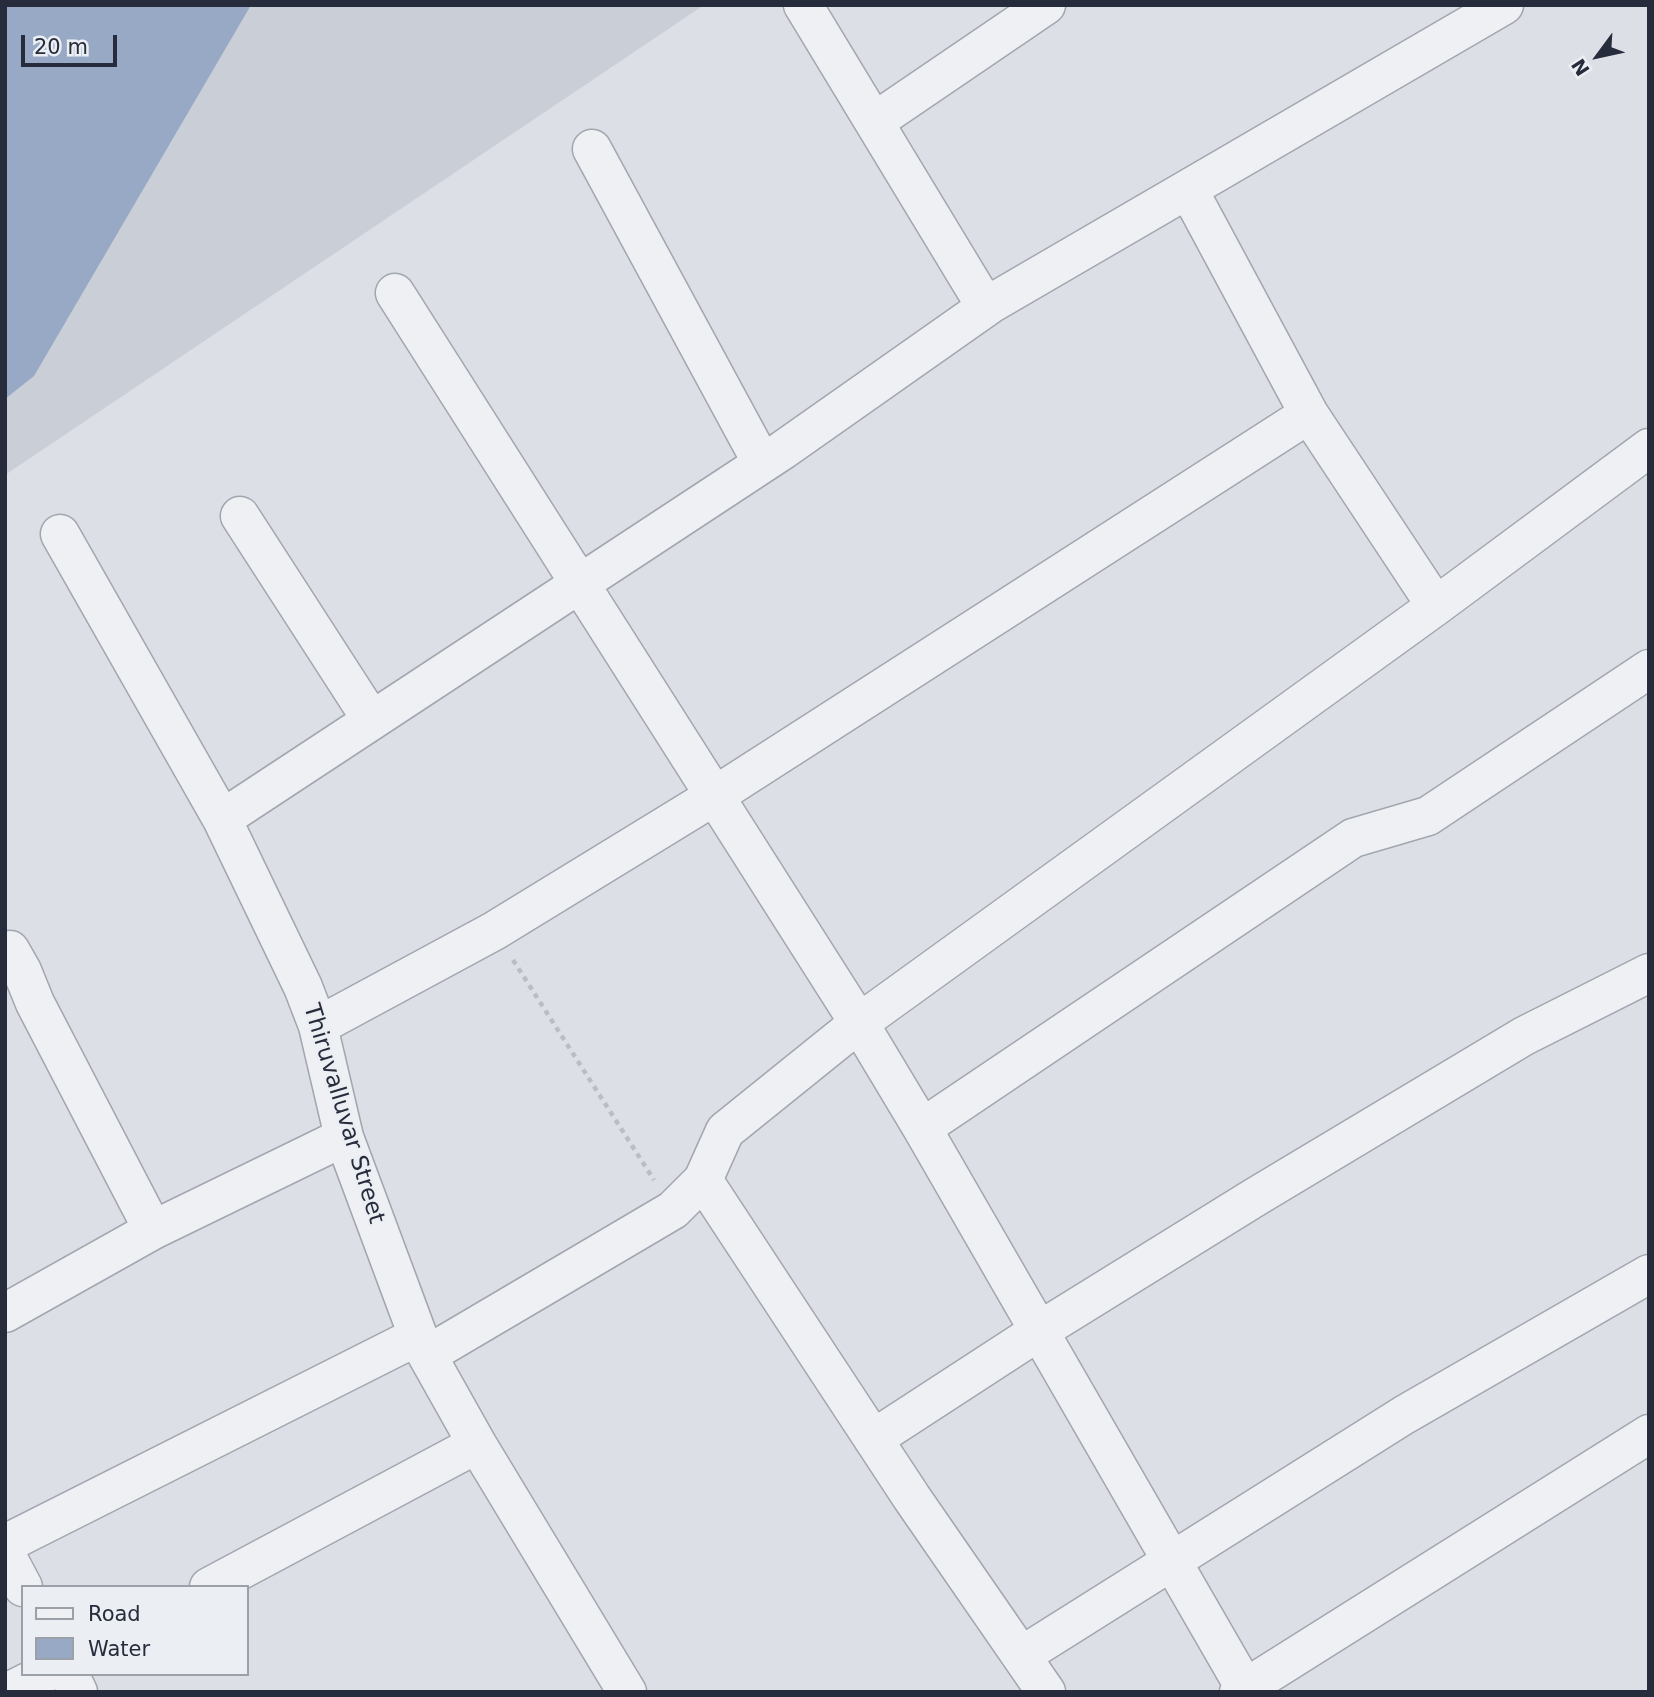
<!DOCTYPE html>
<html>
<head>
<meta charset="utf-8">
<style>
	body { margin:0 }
	#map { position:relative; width:1654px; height:1697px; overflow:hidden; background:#dcdfe5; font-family:"DejaVu Sans",sans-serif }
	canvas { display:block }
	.frame { position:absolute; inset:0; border:7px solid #262c3b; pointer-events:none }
	.legend { position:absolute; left:21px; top:1585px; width:228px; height:91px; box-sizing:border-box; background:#ebeef3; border:2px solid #9ca0a9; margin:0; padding:9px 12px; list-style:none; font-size:21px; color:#262c3b }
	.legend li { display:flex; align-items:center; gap:14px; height:35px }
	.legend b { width:35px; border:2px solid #9ca0a9 }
	.north { position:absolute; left:1563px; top:21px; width:70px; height:70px; -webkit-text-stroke:5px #ebeef3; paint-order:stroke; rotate:237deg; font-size:19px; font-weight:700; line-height:28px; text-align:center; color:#262c3b }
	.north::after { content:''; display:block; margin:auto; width:24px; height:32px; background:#262c3b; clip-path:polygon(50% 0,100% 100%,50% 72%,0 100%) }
	.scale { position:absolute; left:21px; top:35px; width:96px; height:32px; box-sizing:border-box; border:4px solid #262c3b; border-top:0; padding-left:9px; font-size:21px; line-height:24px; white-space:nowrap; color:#262c3b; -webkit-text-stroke:5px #ebeef3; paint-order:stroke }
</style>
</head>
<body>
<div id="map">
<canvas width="1654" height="1697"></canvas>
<div class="frame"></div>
<ul class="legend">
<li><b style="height:9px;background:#eef0f4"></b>Road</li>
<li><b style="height:19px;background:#98a9c5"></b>Water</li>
</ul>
<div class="north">N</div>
<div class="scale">20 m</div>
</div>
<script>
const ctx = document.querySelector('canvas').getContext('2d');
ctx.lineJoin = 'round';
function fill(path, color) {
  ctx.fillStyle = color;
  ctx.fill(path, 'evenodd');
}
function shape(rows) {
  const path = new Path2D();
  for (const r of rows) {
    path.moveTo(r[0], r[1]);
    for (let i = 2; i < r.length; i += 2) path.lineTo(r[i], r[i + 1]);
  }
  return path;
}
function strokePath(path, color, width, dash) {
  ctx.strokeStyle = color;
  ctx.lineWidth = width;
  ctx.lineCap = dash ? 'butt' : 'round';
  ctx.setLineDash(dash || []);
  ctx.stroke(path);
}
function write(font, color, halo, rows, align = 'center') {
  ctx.font = font + ' "DejaVu Sans",sans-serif';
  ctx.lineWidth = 5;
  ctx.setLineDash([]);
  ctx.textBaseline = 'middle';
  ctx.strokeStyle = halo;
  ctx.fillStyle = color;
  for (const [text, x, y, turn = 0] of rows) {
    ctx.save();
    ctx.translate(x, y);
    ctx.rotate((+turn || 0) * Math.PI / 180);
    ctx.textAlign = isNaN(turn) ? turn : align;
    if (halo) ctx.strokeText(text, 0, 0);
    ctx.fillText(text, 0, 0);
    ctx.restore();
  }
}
const built = shape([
	[5,5,704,5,5,475]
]);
const water = shape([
	[5,5,251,5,34,376,5,399]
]);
const path = shape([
	[513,960,654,1180]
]);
const minor = shape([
	[803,5,986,307],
	[874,122,1046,5],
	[592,149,762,463],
	[1188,189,1504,5],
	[395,293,859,1023,922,1128,1245,1688],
	[240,516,371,719],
	[60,534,222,819,303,987,318,1026,344,1137,418,1336,427,1355,477,1444,627,1692],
	[222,819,783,450,992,303,1188,189,1309,414,1436,606],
	[5,953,10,950,22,971,35,1003,153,1230,5,1313],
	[318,1026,494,931,716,795,1309,414],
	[922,1128,1353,838,1428,816,1649,669],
	[703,1180,912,1498,1046,1692],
	[153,1230,344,1137],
	[427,1355,673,1210,703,1180,725,1131,859,1023,1436,606,1649,448],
	[873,1439,1039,1331,1257,1196,1524,1036,1649,973],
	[5,1544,418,1336],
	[5,1553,23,1587],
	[209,1587,477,1444],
	[1021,1656,1404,1415,1649,1274],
	[69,1674,78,1692],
	[8,1692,44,1674],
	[1239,1692,1649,1434]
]);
const streetNames = [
	["Thiruvalluvar Street",343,1114,73]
];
fill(built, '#caced7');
fill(water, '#98a9c5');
strokePath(minor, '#a2a6af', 41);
strokePath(path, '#babdc4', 4.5, [5, 5]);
strokePath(minor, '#eef0f4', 38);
write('23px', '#262c3b', '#ebeef3', streetNames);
</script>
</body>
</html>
